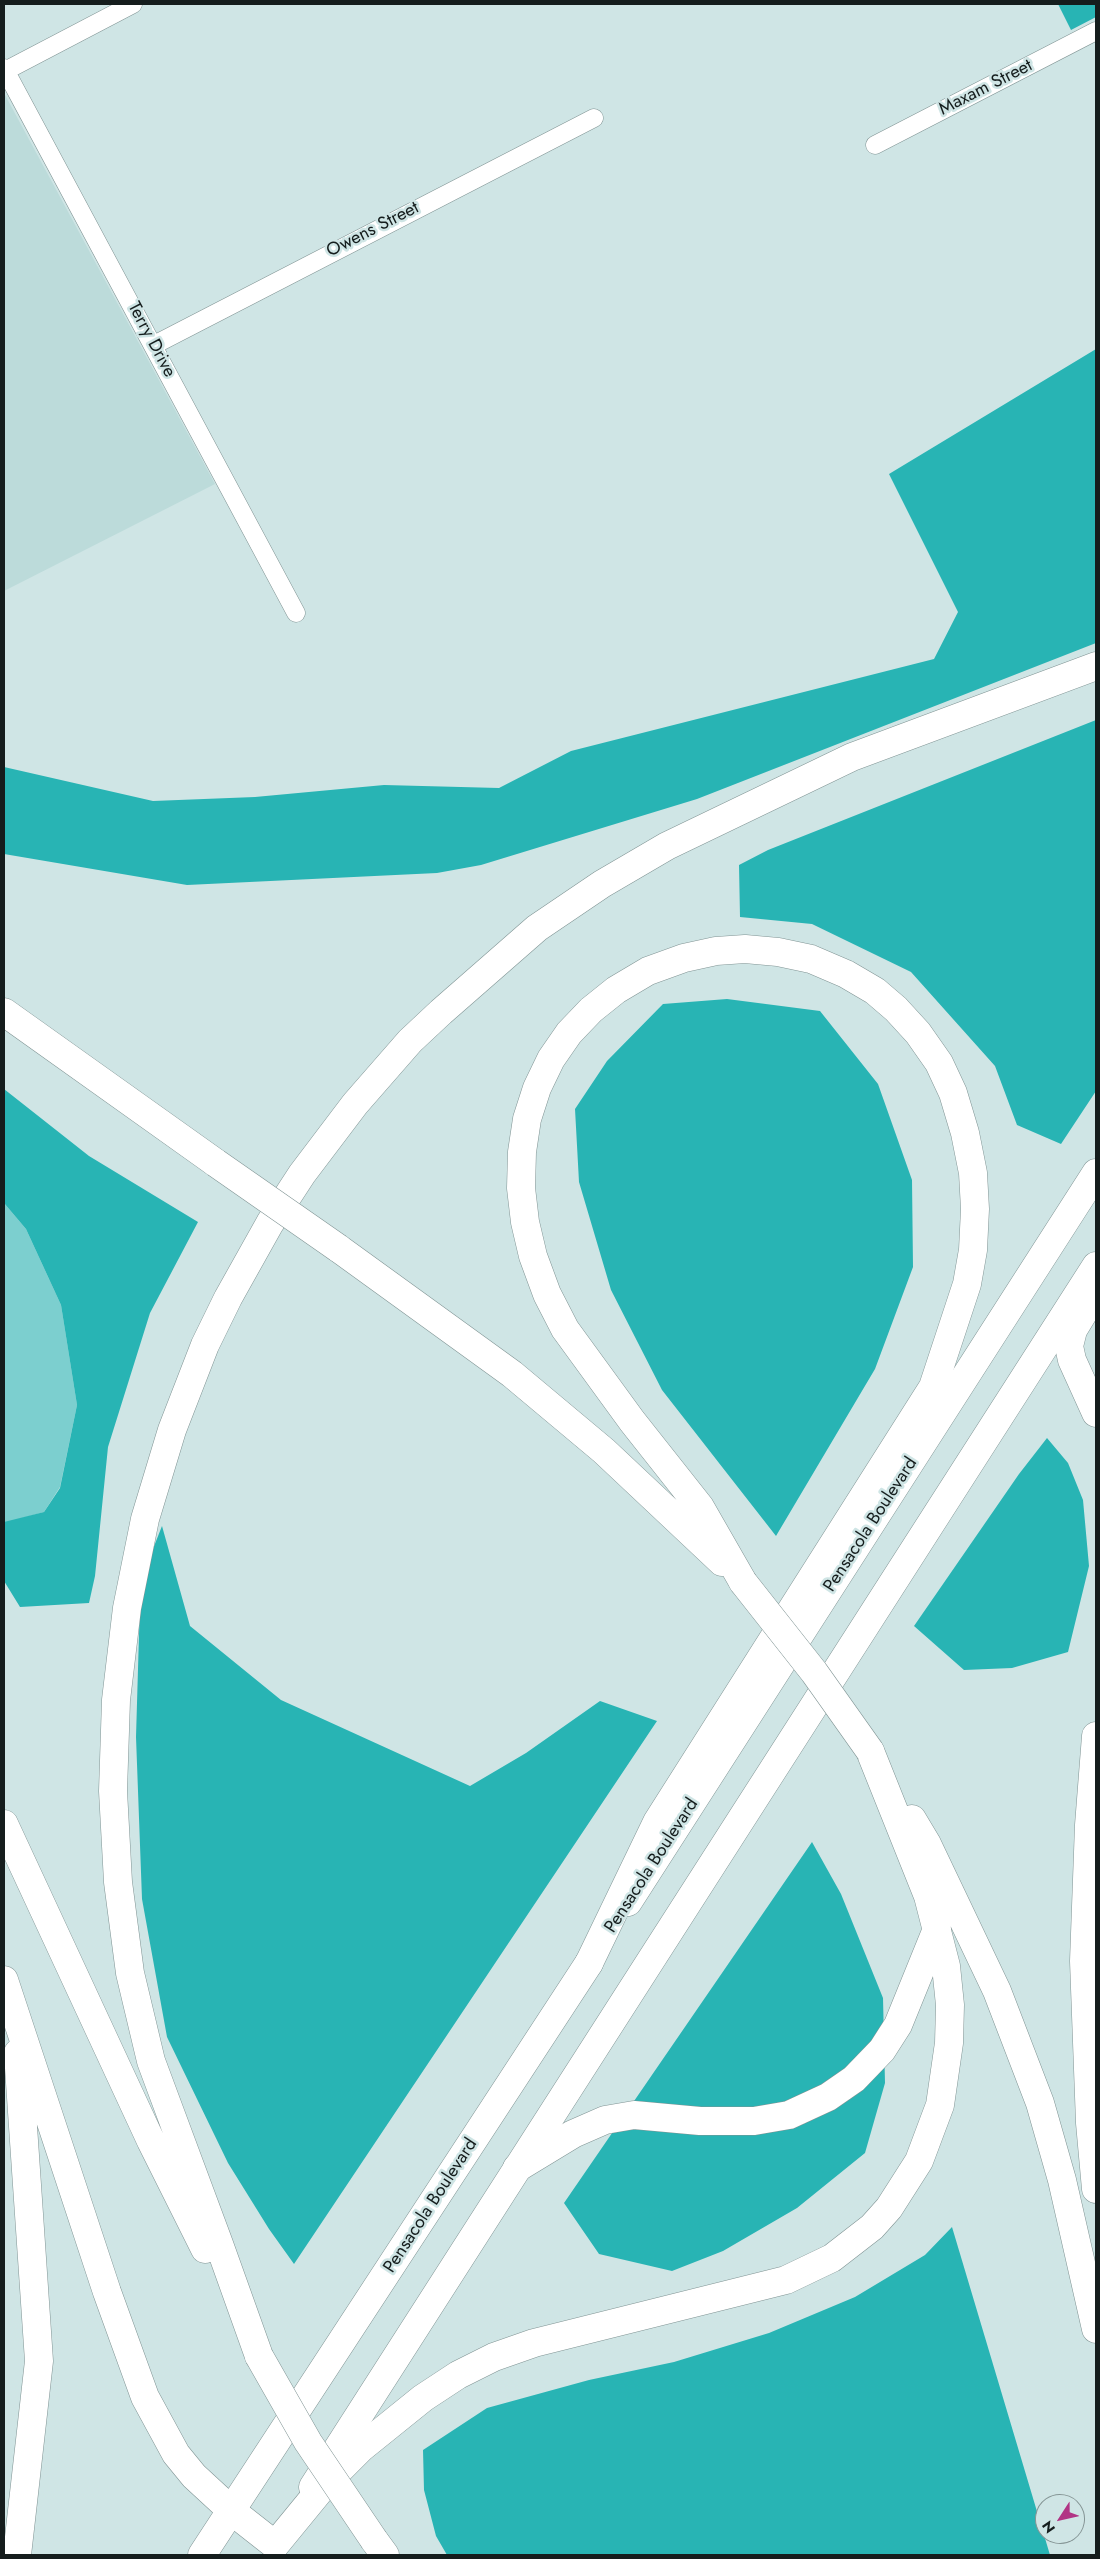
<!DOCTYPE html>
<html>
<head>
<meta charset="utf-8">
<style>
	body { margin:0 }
	#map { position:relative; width:1100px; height:2559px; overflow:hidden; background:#cfe5e5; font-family:Jost,sans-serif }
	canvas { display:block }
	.frame { position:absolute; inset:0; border:5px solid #151d1d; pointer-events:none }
	.north { position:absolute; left:1035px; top:2494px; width:50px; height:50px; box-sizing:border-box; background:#cfe5e5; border:1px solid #859595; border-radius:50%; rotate:235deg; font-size:14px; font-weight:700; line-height:20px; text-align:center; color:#151d1d }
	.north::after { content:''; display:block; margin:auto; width:18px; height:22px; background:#b13585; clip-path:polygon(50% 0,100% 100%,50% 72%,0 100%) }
</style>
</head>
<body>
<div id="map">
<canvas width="1100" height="2559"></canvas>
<div class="frame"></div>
<div class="north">N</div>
</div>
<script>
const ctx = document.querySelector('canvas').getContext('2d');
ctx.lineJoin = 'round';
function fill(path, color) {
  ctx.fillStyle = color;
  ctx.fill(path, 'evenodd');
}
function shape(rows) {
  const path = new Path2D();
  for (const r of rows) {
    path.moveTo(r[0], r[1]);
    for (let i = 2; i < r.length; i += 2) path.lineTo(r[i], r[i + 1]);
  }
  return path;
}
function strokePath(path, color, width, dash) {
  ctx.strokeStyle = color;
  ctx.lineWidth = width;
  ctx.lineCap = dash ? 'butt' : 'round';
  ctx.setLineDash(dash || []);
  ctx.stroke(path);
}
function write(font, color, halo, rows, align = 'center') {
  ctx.font = font + ' Jost,sans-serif';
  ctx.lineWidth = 5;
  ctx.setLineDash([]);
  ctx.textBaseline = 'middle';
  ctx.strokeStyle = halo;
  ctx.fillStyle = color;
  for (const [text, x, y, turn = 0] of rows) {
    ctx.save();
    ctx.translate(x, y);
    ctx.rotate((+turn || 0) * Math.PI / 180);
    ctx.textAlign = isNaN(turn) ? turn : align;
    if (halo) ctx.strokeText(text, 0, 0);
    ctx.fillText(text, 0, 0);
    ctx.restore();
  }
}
const built = shape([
	[4,93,215,484,4,591]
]);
const green = shape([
	[4,1203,26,1229,61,1305,77,1405,60,1487,44,1512,5,1523]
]);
const forest = shape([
	[1058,4,1096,4,1096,17,1071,30],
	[1096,349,1096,643,697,799,481,865,437,873,187,885,4,854,4,767,153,801,255,797,384,785,499,788,571,751,934,659,958,612,889,474],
	[1096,720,1096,1091,1061,1144,1017,1125,995,1066,911,972,812,924,740,917,739,865,768,850],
	[727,999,820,1011,878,1084,912,1180,913,1267,875,1369,776,1536,662,1390,611,1290,579,1182,575,1109,607,1061,663,1004],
	[4,1089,89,1156,198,1222,150,1313,108,1447,95,1576,89,1603,20,1607,4,1581,4,1522,44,1512,60,1488,77,1405,61,1305,26,1229,4,1203],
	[1047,1438,1068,1463,1083,1500,1089,1566,1068,1652,1012,1668,964,1670,914,1626,1019,1474],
	[162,1526,190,1626,281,1700,470,1786,526,1753,600,1701,657,1721,294,2264,269,2229,228,2163,167,2037,142,1899,136,1737,140,1601,147,1564],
	[812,1842,841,1894,883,1998,885,2083,865,2153,797,2208,723,2251,672,2271,599,2254,564,2203],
	[952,2227,1050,2555,447,2555,436,2536,424,2490,423,2450,487,2408,589,2380,674,2362,769,2333,855,2297,925,2255]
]);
const minor = shape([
	[4,68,296,613],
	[5,71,133,4],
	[875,145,1096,31],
	[154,345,594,118]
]);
const primary = shape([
	[628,1902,1096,1173],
	[313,2487,1096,1266]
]);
const trunk = shape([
	[202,2555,589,1963]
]);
const motorway = shape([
	[4,1012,216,1163],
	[338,1248,512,1374,604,1451,722,1562],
	[1096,1292,1073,1330,1069,1346,1072,1360,1096,1413],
	[1096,1736,1089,1825,1084,1961,1090,2123,1096,2189],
	[912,1819,927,1844,997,1991,1040,2103,1062,2180,1096,2329],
	[4,1824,151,2141,205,2249],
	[589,1963,657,1822,933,1387,967,1284,973,1250,975,1209,973,1173,965,1133,953,1093,939,1063,918,1033,896,1009,875,991,846,974,811,959,778,952,745,949,716,951,684,958,648,971,616,990,591,1010,569,1033,551,1059,537,1088,527,1119,522,1152,521,1188,525,1222,533,1256,547,1294,565,1329,632,1421,700,1507,743,1582],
	[4,1980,107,2292,145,2397,176,2454,194,2476,233,2512,275,2545,325,2484,361,2448,423,2398,458,2375,494,2357,534,2343,786,2280,832,2258,872,2227,889,2208,919,2161,940,2105,949,2043,950,2005,946,1966,928,1896,870,1751],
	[517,2168,573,2134,605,2120,634,2115,700,2121,754,2121,789,2115,828,2097,854,2079,882,2050,898,2025,937,1929],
	[259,2356,219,2244,151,2061,130,1973,118,1882,113,1791,116,1700,127,1608,145,1519,172,1430,205,1345,228,1298,270,1223,302,1174,355,1104,410,1041,441,1012,537,928,602,884,667,846,852,757,1096,666],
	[374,2540,385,2555],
	[17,2555,39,2361,18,2053]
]);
const motorwayBridge = shape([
	[216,1163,338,1248],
	[743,1582,814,1672,870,1751],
	[259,2356,308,2442,374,2540]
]);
const streetNames = [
	["Maxam Street",986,88,-27],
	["Owens Street",373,230,-27],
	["Terry Drive",151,340,62],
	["Pensacola Boulevard",871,1525,-57],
	["Pensacola Boulevard",652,1866,-57],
	["Pensacola Boulevard",431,2206,-57]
];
fill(built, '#bcdbda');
fill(green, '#7ccfcf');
fill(forest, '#28b4b4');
strokePath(minor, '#809494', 19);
strokePath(primary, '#809494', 29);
strokePath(trunk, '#809494', 29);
strokePath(motorway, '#809494', 29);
strokePath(minor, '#fff', 18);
strokePath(primary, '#fff', 28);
strokePath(trunk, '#fff', 28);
strokePath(motorway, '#fff', 28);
strokePath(motorwayBridge, '#809494', 29, []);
strokePath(motorwayBridge, '#fff', 28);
write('18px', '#151d1d', '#cfe5e5', streetNames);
</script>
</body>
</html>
